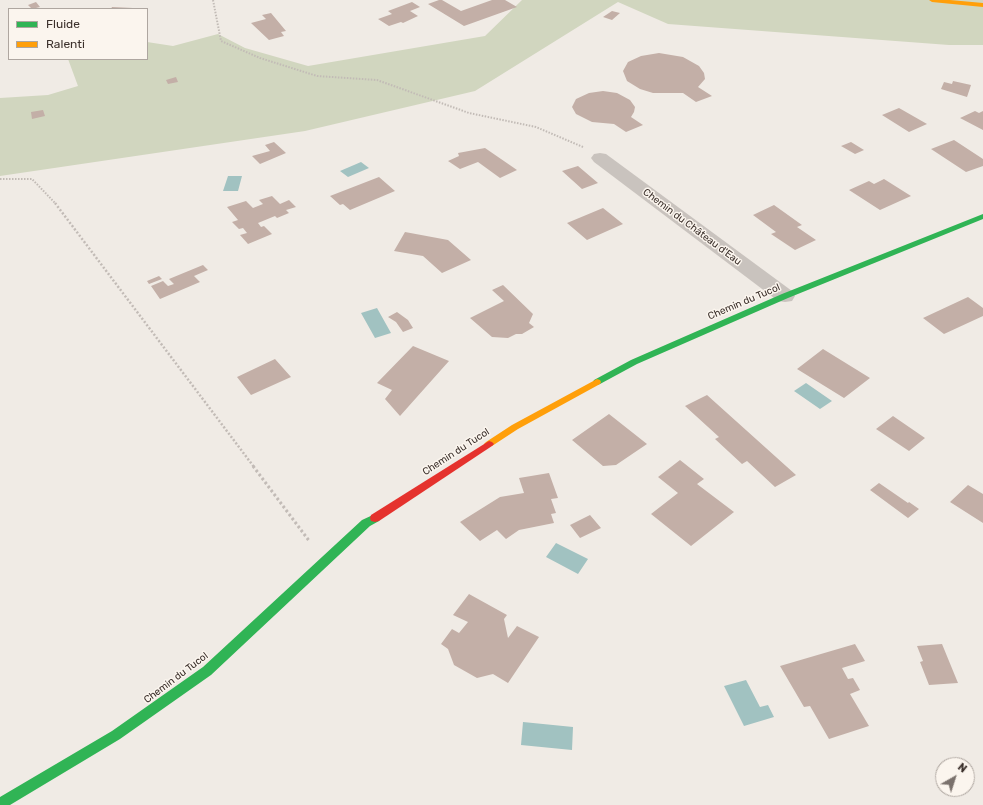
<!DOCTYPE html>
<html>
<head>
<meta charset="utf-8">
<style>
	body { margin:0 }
	#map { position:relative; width:983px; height:805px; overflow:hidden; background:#f0ebe5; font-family:Rubik,sans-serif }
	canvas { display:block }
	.legend { position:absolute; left:8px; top:8px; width:140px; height:52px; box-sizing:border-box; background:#fbf5ee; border:1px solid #aea6a0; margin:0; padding:5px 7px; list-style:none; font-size:12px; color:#3b302b }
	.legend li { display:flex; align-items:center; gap:8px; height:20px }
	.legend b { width:20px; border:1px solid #aea6a0 }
	.north { position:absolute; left:935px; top:757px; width:40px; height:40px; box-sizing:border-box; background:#fbf5ee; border:1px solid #aea6a0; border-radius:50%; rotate:39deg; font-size:11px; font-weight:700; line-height:16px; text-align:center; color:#3b302b }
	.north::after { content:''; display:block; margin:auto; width:14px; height:18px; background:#7a716c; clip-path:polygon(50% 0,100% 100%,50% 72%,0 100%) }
</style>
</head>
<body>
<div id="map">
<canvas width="983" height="805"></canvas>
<ul class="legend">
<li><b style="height:5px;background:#30b455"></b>Fluide</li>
<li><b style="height:5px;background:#ff9f0a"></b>Ralenti</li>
</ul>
<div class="north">N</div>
</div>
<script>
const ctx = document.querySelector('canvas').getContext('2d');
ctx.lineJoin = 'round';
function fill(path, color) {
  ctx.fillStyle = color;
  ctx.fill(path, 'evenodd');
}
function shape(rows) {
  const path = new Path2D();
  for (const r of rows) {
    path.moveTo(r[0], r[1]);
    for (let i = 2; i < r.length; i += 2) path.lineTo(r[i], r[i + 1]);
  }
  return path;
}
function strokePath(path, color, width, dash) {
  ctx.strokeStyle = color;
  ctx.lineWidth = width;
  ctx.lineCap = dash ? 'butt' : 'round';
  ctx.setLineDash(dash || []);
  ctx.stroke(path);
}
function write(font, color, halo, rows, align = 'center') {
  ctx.font = font + ' Rubik,sans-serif';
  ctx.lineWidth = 3;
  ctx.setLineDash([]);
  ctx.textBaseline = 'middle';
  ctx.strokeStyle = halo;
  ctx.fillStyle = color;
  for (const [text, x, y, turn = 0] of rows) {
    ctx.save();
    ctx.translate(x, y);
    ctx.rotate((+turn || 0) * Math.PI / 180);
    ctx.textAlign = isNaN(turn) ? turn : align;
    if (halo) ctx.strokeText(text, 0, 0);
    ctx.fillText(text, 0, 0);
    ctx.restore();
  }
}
const green = shape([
	[522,0,983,0,983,45,949,45,668,24,618,2,475,91,305,131,0,176,0,98,48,95,78,86,68,59,147,59,147,42,173,46,218,34,245,48,308,66,485,36]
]);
const water = shape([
	[361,162,369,168,348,177,340,171],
	[228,176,242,176,238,191,223,191],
	[377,308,391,333,375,338,361,313],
	[806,383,832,401,820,409,794,391],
	[556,543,588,559,578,574,546,557],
	[746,680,760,707,768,705,774,717,744,726,724,686],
	[523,722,573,727,572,750,521,745]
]);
const building = shape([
	[439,0,442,0,461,11,492,0,505,0,517,7,464,26,428,4],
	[36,2,40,7,32,9,28,5],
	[412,2,420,7,410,11,418,16,403,23,401,22,389,26,378,19,392,14,388,11],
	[112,7,133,8,133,9,111,9],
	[612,11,620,13,612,20,603,17],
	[271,13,286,31,281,32,284,36,269,40,251,23,266,19,262,15],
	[659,53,683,57,699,66,704,73,705,79,698,87,712,96,696,102,683,93,653,93,640,89,627,81,623,71,628,62,641,56],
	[176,77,178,82,168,84,166,80],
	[953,81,971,85,967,97,941,89,944,82,952,84],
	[603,91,617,93,630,100,635,107,634,112,631,117,643,125,626,132,614,124,592,122,576,114,572,107,576,99,589,93],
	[899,108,927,124,909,132,882,115],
	[43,110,45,116,32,119,31,112],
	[975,111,979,113,983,111,983,130,960,118],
	[954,140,983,159,983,166,966,172,931,149],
	[274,142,286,153,260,164,252,156,270,151,265,145],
	[851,142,864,150,855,154,841,146],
	[485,148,517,170,500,178,478,162,460,169,448,161,459,156,458,153],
	[578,166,598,183,582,189,562,171],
	[379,177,395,191,350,210,343,204,340,205,330,196],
	[884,179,911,196,880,210,849,190,869,181,874,184],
	[272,196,280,204,289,200,296,207,286,210,289,213,277,218,275,216,258,223,261,227,264,226,272,234,248,244,240,235,247,233,243,228,239,229,232,222,238,220,227,207,246,201,253,208,263,204,259,200],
	[774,205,802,225,797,227,816,240,795,250,771,234,776,232,753,215],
	[603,208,623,224,587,240,567,223],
	[405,232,448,240,471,260,442,273,423,256,394,251],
	[203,265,208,270,194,276,200,282,160,299,151,286,163,281,168,286,174,284,169,279],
	[159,276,162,279,149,284,147,281],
	[503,285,533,314,529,323,534,327,522,334,516,334,508,338,492,337,470,318,504,301,492,290],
	[968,297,983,308,983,316,944,334,923,318],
	[397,312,408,320,413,328,403,332,396,322,388,317],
	[413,346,449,361,400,416,385,399,392,390,377,383],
	[823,349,870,378,844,398,797,369],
	[275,359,291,377,251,395,237,377],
	[707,395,796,475,775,487,747,461,742,464,715,439,719,437,685,406],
	[609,414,647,444,616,465,603,466,572,440],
	[893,416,925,438,909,451,876,429],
	[680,460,704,479,697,484,734,512,691,546,651,514,678,493,658,477],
	[549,473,558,498,551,499,556,513,551,514,554,523,519,530,506,539,497,530,480,541,460,522,500,497,524,493,519,478],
	[879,483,908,503,909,502,919,509,908,518,870,490],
	[968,485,983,494,983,523,950,502],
	[590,515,601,528,580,538,570,525],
	[469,594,507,615,504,619,508,638,517,626,539,637,508,683,493,674,477,678,454,665,448,649,441,644,452,629,459,633,468,622,453,615],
	[855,644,865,661,842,668,848,679,853,678,860,690,850,694,869,726,829,739,810,706,804,707,780,666],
	[942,644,958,683,929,685,920,662,923,661,917,646]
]);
const pathFar2 = shape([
	[213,0,221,41,260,58,317,76,377,80,469,113,536,127,583,147],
	[0,179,32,179,56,204]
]);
const pathFar1 = shape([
	[55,203,254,467]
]);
const path = shape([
	[253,466,310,542]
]);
const street = shape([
	[600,153,606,154,792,291,795,296,792,301,785,302,778,301,594,162,591,158,594,154,600,153]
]);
const fast = shape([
	[983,214,983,219,788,298,637,364,600,384,597,385,593,382,594,380,631,360,782,294,983,214],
	[375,514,379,515,380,518,379,521,370,526,211,675,120,739,10,805,0,805,0,797,112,731,203,667,362,520,375,514]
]);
const slow = shape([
	[929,0,950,0,983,3,983,7,932,2,929,0],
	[597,379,600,380,601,382,600,384,518,429,492,446,486,446,484,444,486,442,512,425,597,379]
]);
const jam = shape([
	[489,441,492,442,494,444,492,446,379,521,375,522,371,521,370,518,371,515,489,441]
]);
const streetNames = [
	["Chemin du Château d'Eau",692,227,37],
	["Chemin du Tucol",744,302,-23],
	["Chemin du Tucol",456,452,-33],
	["Chemin du Tucol",176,678,-37]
];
fill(green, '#d1d6bf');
fill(water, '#a1c2c1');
fill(building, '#c3afa7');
strokePath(pathFar2, '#c2bbb6', 2, [1.5, 1.5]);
strokePath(pathFar1, '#c2bbb6', 2.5, [2, 2]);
strokePath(path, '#c2bbb6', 3, [2.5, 2.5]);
fill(street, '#c9c3be');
fill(fast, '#30b455');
fill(slow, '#ff9f0a');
fill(jam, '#e5322d');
write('10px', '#3b302b', '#fbf5ee', streetNames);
</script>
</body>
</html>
